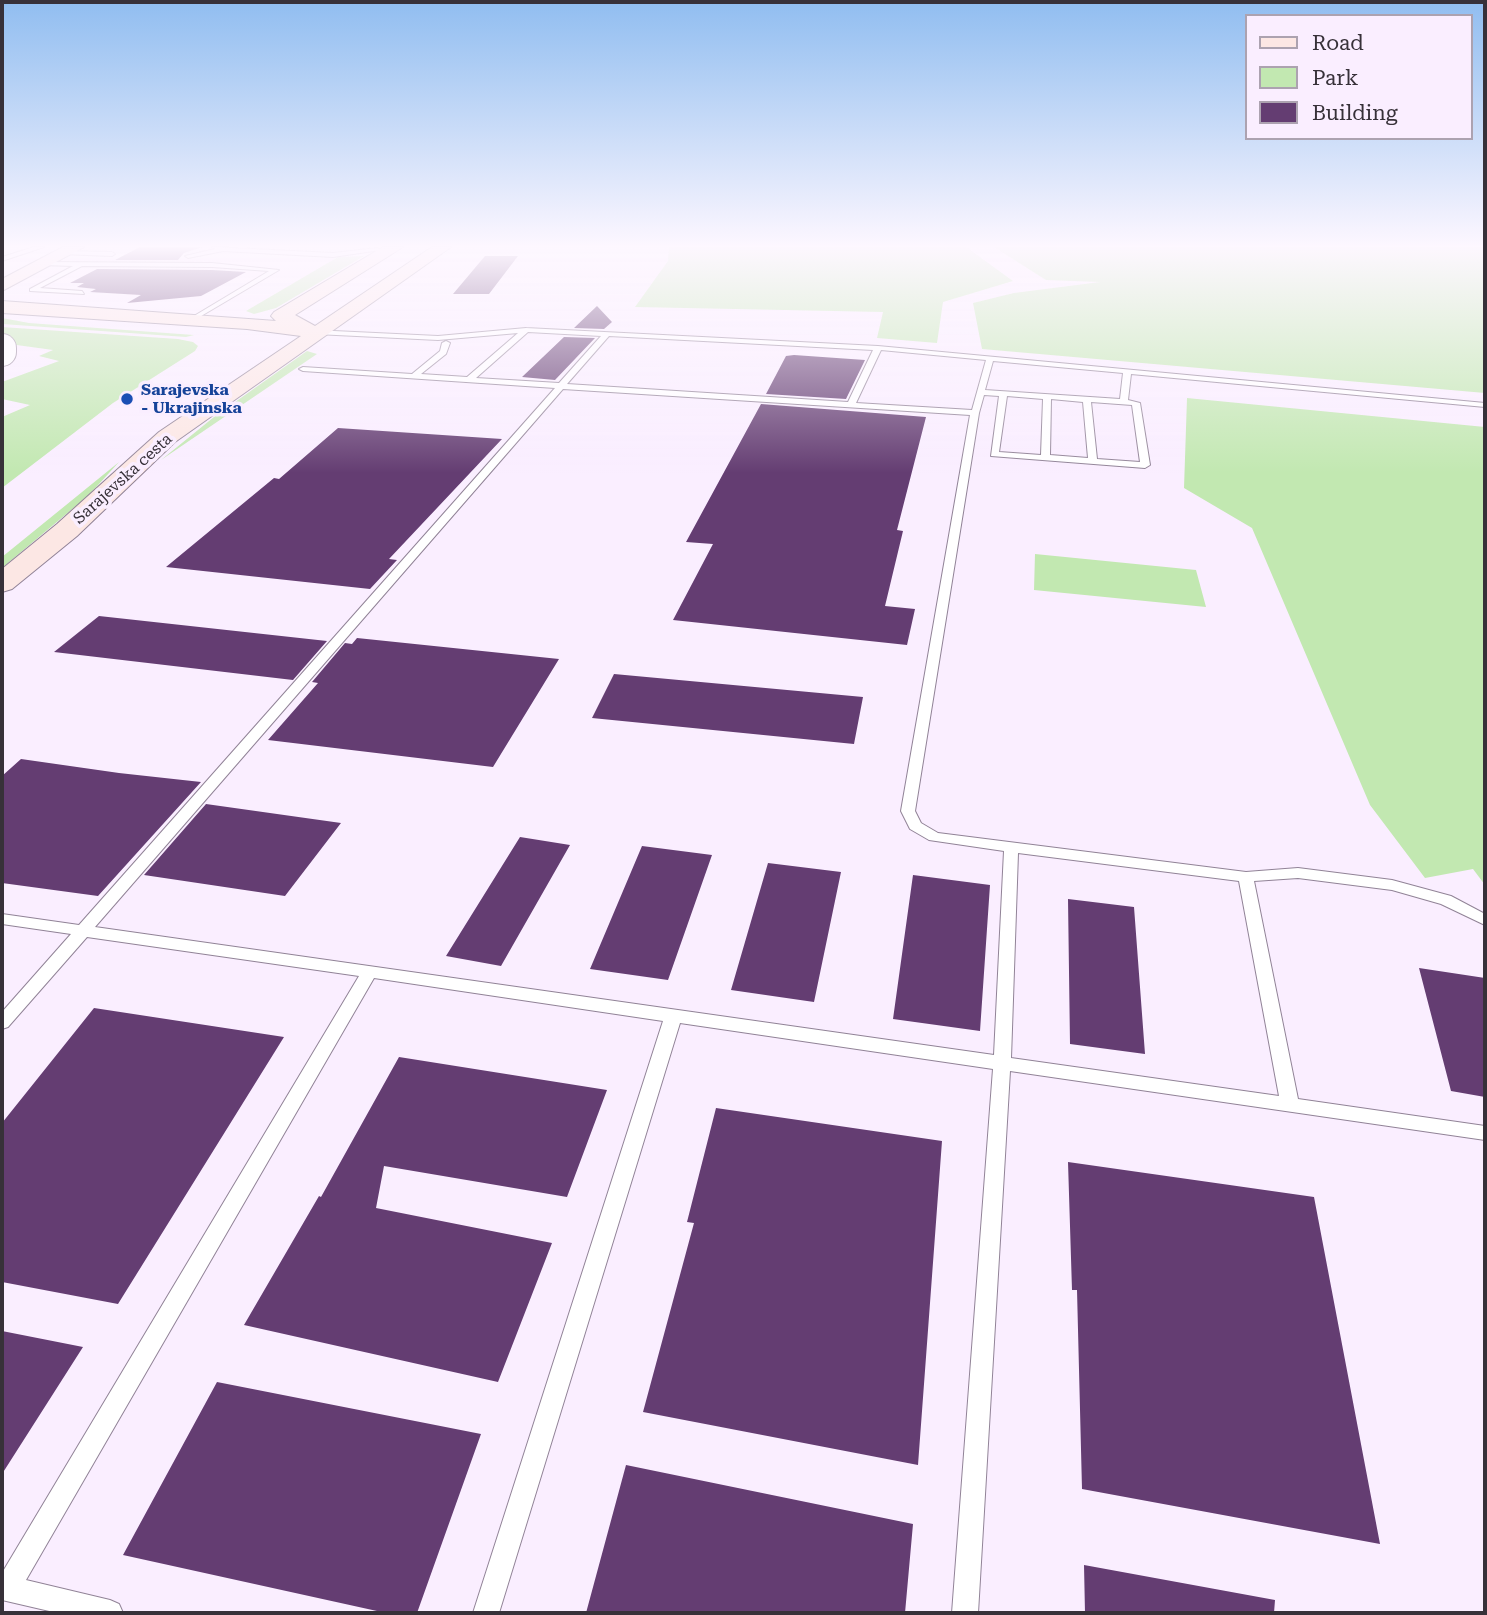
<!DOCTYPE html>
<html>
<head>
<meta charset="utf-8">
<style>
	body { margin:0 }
	#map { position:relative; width:1487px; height:1615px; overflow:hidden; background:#faeeff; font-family:"Roboto Serif",serif }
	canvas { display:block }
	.frame { position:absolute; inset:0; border:4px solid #373139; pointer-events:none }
	.legend { position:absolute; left:1245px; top:14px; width:228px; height:126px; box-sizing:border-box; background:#faeeff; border:2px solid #aca2b0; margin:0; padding:9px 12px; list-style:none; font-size:21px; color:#373139 }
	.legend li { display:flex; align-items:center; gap:14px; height:35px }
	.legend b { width:35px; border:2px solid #aca2b0 }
</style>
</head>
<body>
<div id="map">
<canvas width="1487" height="1615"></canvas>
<div class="frame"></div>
<ul class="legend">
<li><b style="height:9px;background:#fce7e4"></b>Road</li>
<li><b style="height:19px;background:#c2e8b1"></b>Park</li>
<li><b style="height:19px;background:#643d72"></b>Building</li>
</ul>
</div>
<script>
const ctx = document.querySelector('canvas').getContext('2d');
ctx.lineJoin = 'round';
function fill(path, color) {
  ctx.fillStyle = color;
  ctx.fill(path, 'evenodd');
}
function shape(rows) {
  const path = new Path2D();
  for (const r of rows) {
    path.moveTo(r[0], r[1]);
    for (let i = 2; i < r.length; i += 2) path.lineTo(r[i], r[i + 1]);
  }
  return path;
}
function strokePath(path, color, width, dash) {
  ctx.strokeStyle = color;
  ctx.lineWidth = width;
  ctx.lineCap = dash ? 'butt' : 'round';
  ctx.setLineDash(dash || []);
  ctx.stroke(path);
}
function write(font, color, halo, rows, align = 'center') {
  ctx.font = font + ' "Roboto Serif",serif';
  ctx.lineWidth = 7;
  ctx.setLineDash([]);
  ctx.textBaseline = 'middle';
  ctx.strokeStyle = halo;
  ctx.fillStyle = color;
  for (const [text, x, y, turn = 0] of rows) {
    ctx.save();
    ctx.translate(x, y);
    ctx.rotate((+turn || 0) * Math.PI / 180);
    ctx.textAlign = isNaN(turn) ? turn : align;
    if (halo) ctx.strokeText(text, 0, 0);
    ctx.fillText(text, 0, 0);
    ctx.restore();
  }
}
const green = shape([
	[669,247,966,247,1013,281,943,302,937,343,877,338,883,312,635,307,668,261],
	[994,247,1485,247,1485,393,982,349,973,303,1014,293,1100,282,1046,280],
	[364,256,276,308,254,314,246,311,338,257],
	[2,318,29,323,194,335,186,337,2,324],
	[2,327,178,339,193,342,198,346,195,351,113,403,2,488,2,417,30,405,2,399,2,382,59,361,39,356,53,350,2,343],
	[307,351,317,354,161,460,214,417],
	[1187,398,1485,427,1485,885,1473,869,1425,878,1370,805,1252,528,1184,488],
	[119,462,89,495,2,568,2,557],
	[1035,554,1196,570,1206,607,1034,590]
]);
const building = shape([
	[140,247,202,247,184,253,178,260,115,260],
	[485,256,518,256,489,294,453,294],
	[97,269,212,270,246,272,201,296,127,303,141,295,90,292,96,289,77,287,84,283,70,283],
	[597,306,612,322,604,329,574,328],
	[564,337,595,338,555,380,522,377],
	[786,356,794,355,865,360,846,399,766,394],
	[761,404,926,417,897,530,903,531,885,606,915,609,907,645,673,620,713,544,686,542],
	[338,428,502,439,389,559,397,560,370,589,166,567,274,478,279,479],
	[99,616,327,641,293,680,54,652],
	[357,638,559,659,493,767,268,740,318,683,312,682,345,643,352,644],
	[614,674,863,697,854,744,592,718],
	[21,759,119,773,201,782,98,896,2,883,2,776],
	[206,804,341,823,285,896,144,875],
	[520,837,570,845,501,966,446,956],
	[642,846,712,855,668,980,590,969],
	[768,863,841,872,814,1002,731,990],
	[913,875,990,885,980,1031,893,1019],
	[1068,899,1134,907,1145,1054,1070,1044],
	[1419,968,1485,978,1485,1097,1451,1091],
	[94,1008,284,1037,118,1304,2,1282,2,1123],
	[399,1057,607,1090,567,1197,384,1166,376,1208,552,1243,498,1382,244,1325,319,1196,321,1197],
	[716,1108,942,1141,918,1465,643,1412,694,1223,687,1222],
	[1068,1162,1314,1197,1380,1544,1082,1489,1077,1290,1072,1290],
	[2,1331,83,1347,2,1474],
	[217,1382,481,1434,417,1613,386,1613,123,1555],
	[626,1465,913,1524,905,1613,586,1613],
	[1084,1565,1275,1600,1274,1613,1085,1613]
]);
const lane = shape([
	[34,247,44,247,2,261,2,257,34,247],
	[212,247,333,253,377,248,380,250,333,257,223,251,188,258,185,256,215,249,212,247],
	[64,251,112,252,115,254,112,256,62,254,64,251],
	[44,262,212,263,279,270,191,322,189,319,269,271,212,267,82,266,40,288,82,291,84,294,30,291,30,289,73,266,42,265,44,262],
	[526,328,878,346,1485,403,1485,407,1131,374,1128,400,1140,403,1150,465,1145,468,991,456,999,396,984,395,979,413,915,811,921,823,938,833,1246,872,1298,868,1392,880,1451,896,1485,914,1485,925,1441,904,1392,890,1298,878,1254,881,1298,1099,1485,1126,1485,1140,1010,1071,978,1613,952,1613,993,1069,680,1023,499,1613,473,1613,663,1021,374,978,26,1580,110,1600,119,1604,123,1613,58,1613,2,1600,2,1573,359,976,87,937,8,1027,2,1029,2,1012,71,934,2,924,2,914,79,925,555,388,303,371,299,369,303,367,412,374,440,351,442,343,446,341,450,343,446,354,421,374,467,377,518,333,438,340,316,334,313,330,438,336,526,328],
	[528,332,601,336,559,383,476,378,528,332],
	[609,336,873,350,848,402,567,384,609,336],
	[881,350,986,360,972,410,856,403,881,350],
	[993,361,1123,373,1120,399,985,390,993,361],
	[563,389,970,415,901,811,910,829,929,840,1004,851,994,1055,95,927,563,389],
	[1007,396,1043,399,1041,455,999,452,1007,396],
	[1051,399,1083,402,1088,458,1050,455,1051,399],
	[1091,402,1132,405,1140,462,1097,459,1091,402],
	[1018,853,1239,881,1279,1096,1011,1058,1018,853]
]);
const street = shape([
	[2,348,2,352]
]);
const secondary = shape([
	[63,247,84,247,2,291,2,279,63,247],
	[383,247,403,247,295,315,315,326,432,247,451,247,175,442,77,536,12,589,2,592,2,569,57,524,159,432,301,336,247,329,2,313,2,301,276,321,271,316,274,312,383,247]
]);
const markers = [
	[127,399,7,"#1a4fb4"]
];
const farTransitnames = [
	["Sarajevska",141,390],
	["- Ukrajinska",141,408]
];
const farStreetnames = [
	["Sarajevska cesta",123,479,-42]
];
fill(green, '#c2e8b1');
fill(building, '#643d72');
strokePath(lane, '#918397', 2);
strokePath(street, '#918397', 30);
strokePath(secondary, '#918397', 2);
fill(lane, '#fff');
strokePath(street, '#fff', 28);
fill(secondary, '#fce7e4');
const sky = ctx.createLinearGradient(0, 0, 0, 473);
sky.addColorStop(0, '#90bdf0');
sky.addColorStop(0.52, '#fdf7ff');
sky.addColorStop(1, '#fdf7ff00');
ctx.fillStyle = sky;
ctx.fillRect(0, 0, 1487, 473);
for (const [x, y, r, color] of markers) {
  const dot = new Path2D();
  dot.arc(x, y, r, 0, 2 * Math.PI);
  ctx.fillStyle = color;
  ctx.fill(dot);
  strokePath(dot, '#faeeff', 2.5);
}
write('bold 16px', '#164399', '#faeeff', farTransitnames, 'left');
write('16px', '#373139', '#faeeff', farStreetnames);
</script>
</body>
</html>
